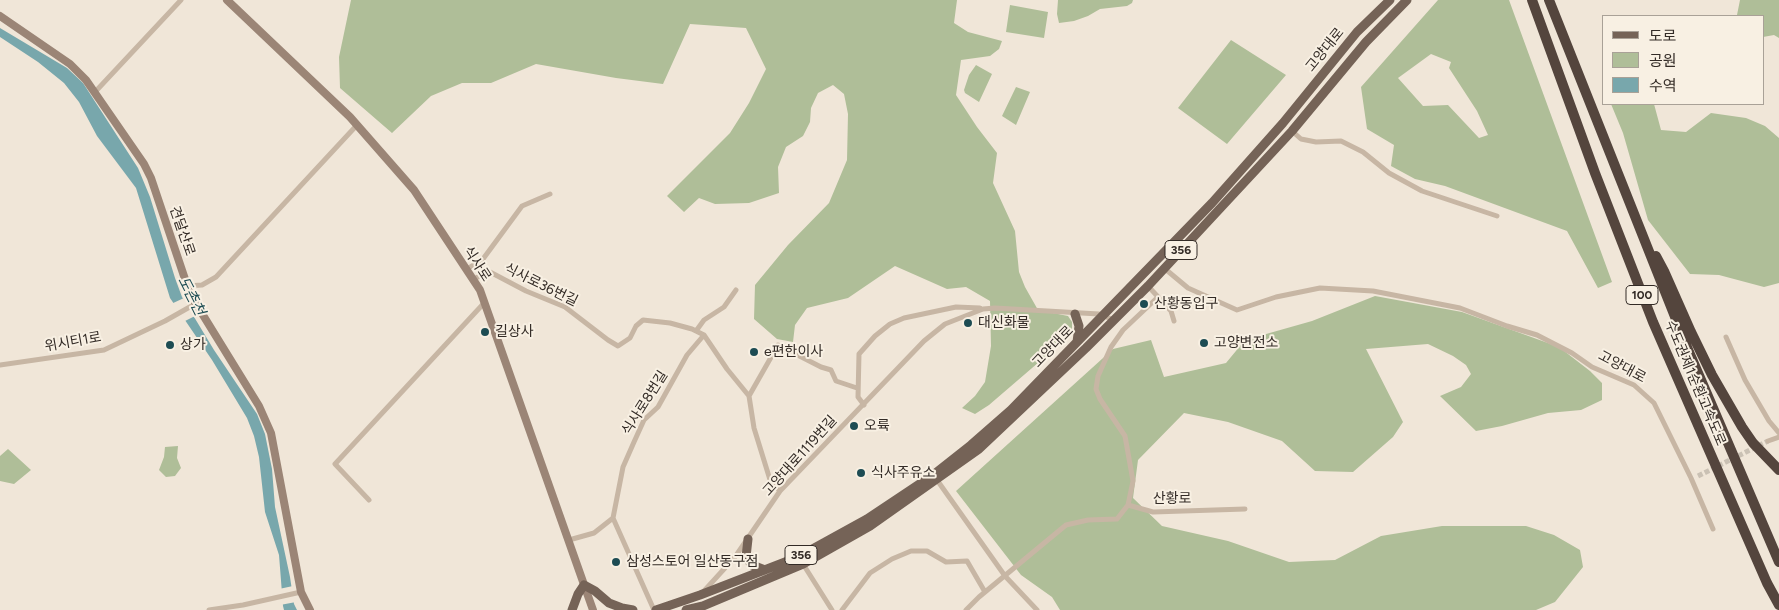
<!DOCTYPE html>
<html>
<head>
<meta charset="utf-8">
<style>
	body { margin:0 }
	#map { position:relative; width:1779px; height:610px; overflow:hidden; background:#f0e6d8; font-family:Figtree,"Noto Sans KR",sans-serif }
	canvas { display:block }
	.legend { position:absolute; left:1602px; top:15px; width:162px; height:90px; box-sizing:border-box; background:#f8f0e3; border:1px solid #a9a197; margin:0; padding:6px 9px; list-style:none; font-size:15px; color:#332b26 }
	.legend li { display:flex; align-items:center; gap:10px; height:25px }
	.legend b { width:25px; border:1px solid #a9a197 }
</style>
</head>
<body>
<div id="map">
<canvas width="1779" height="610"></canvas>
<ul class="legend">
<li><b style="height:6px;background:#756357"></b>도로</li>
<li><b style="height:14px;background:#afbe98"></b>공원</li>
<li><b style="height:14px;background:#78a7ac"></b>수역</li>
</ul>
</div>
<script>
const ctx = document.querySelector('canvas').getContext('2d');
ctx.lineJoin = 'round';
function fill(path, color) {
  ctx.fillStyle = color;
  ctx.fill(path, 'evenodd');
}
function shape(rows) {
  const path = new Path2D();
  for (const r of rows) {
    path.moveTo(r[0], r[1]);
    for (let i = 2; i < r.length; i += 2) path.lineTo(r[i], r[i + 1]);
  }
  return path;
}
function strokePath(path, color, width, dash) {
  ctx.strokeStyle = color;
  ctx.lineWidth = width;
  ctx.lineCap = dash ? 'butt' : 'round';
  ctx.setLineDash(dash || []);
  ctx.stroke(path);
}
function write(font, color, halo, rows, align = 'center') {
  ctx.font = font + ' Figtree,"Noto Sans KR",sans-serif';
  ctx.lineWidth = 4;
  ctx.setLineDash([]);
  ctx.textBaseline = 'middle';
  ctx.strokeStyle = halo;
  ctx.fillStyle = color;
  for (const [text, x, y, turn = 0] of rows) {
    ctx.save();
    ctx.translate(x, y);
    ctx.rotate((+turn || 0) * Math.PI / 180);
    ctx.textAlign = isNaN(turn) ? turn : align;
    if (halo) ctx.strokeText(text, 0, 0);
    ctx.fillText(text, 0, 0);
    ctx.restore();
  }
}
const green = shape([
	[351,0,957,0,954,23,968,32,1002,41,999,49,990,56,961,60,956,95,977,127,997,153,993,183,1015,231,1019,272,1025,287,1038,310,1068,316,1072,322,1072,330,1053,350,989,405,975,414,962,408,975,396,985,382,991,346,990,301,966,287,947,289,895,266,848,298,807,308,795,325,793,342,777,339,754,319,755,285,788,245,829,203,847,160,848,114,844,94,833,85,818,93,811,108,810,122,803,136,786,147,778,167,779,193,749,203,715,204,699,198,684,212,667,196,730,133,749,103,766,69,746,28,690,24,663,84,616,78,536,64,491,83,462,83,431,96,392,133,340,88,339,57],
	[1058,0,1133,0,1132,3,1127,6,1100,9,1088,16,1074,21,1059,23,1057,14],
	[1438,0,1509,0,1612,282,1598,288,1567,231,1445,186,1415,179,1391,166,1394,145,1367,129,1361,87],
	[1431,54,1451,62,1449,68,1477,111,1488,135,1479,138,1448,105,1423,106,1398,78],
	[1740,0,1779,0,1779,38,1774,35,1763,37,1763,16,1730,16,1737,15],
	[1010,5,1048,12,1044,38,1006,32],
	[1231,40,1286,75,1227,144,1178,108],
	[976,65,992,74,979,102,965,93,964,90,969,75],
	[1016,87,1030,92,1016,125,1002,116],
	[1611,104,1654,104,1661,130,1686,132,1711,113,1746,118,1765,126,1779,138,1779,283,1764,287,1719,275,1690,274,1648,220,1623,133],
	[1375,296,1462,312,1559,347,1590,371,1602,383,1602,400,1581,410,1548,413,1502,426,1476,431,1440,396,1461,387,1471,374,1466,365,1453,356,1428,344,1366,349,1403,422,1393,437,1353,472,1315,471,1282,441,1228,422,1184,413,1138,460,1133,498,1162,526,1228,541,1289,562,1335,560,1381,536,1442,526,1526,526,1554,535,1580,550,1583,567,1555,602,1536,610,1060,610,1052,597,1021,575,956,491,1113,349,1151,340,1164,377,1226,363,1245,340,1312,321],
	[178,446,177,458,181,468,175,476,166,477,159,470,164,457,165,447],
	[8,449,31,470,14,484,0,481,0,456]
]);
const water = shape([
	[0,28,67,68,83,83,138,168,150,197,175,278,182,297,214,350,257,414,265,434,272,469,275,507,290,577,294,604,297,610,284,610,283,606,279,555,265,512,259,457,254,436,247,418,212,360,170,298,136,188,97,136,79,102,64,83,38,62,0,37]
]);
const pier = shape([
	[184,298,195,316,183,322,171,304],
	[293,586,296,602,280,605,279,589]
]);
const streetTunnel = shape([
	[1698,476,1768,441]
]);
const street = shape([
	[95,92,181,0],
	[1292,131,1301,139,1316,142,1341,141,1363,152,1389,173,1422,191,1497,216],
	[1164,268,1188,288,1237,310,1276,297,1320,288,1373,291,1460,308,1507,326,1537,335,1572,353,1592,367,1634,385,1654,403,1691,478,1713,529],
	[467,269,483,259,522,206,550,194],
	[473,279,490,272,526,291,565,307,608,340,618,346,630,338,636,326,643,320,670,323,692,329,704,335,727,369,749,396,754,428,771,483,780,491],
	[187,286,202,285,216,277,357,125],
	[1148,286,1171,311,1174,321],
	[696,331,704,320,724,307,736,290],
	[1726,337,1745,380,1769,421,1779,433],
	[0,365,104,350,165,321,195,304],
	[749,396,778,345,821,367,831,370,836,381,857,388],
	[864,405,858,397,859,354,875,336,890,324,904,318,956,307,980,308],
	[1768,441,1779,437],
	[937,480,1005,576,1037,610],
	[369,500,335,464,485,302],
	[1128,505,1153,512,1245,509],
	[613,518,654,610],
	[569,540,594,533,613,518,623,467,634,442,644,420,658,407,687,355,704,335],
	[803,564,832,610],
	[704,591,735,557,780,491,924,341,945,324,983,309,995,308,1099,314,1114,320],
	[209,610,243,605,301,592],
	[842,610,870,573,892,559,911,551,927,551,946,562,967,561,985,592],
	[966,610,979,597,1066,525,1088,520,1117,519,1128,505,1133,481,1125,436,1100,399,1096,389,1098,376,1111,347,1123,330,1158,297]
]);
const secondary = shape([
	[227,0,350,117,414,190,480,290,593,610],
	[0,16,70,64,86,80,144,164,151,178,190,294,259,406,271,433,301,592,310,610]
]);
const primary = shape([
	[1075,314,1079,326,1077,342],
	[748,539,746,557,752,565,765,570],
	[572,610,578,594,584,585,595,591,609,603,622,608,633,610],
	[656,610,700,595,798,557,867,519,933,475,971,445,1011,410,1212,203,1283,123,1357,32,1390,0],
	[686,610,703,606,803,564,870,526,979,449,1086,348,1148,286,1292,131,1366,42,1407,0]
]);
const highway = shape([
	[1532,0,1595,173,1653,322,1767,583,1779,605],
	[1549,0,1689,352,1779,562],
	[1656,256,1664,271,1691,332,1712,375,1742,427,1753,443,1779,470]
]);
const markers = [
	[1144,304,5,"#1d4c53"],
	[968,323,5,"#1d4c53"],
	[485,332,5,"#1d4c53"],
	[1204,343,5,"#1d4c53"],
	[170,345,5,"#1d4c53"],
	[754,352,5,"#1d4c53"],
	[854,426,5,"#1d4c53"],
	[861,473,5,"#1d4c53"],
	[616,562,5,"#1d4c53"]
];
const shields = [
	[1181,250,32],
	[1642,295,32],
	[801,555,32]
];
const shieldNames = [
	["356",1181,250],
	["100",1642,295],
	["356",801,555]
];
const streetNames = [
	["고양대로",1325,50,-51],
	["견달산로",182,231,71],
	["식사로",477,264,57],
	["식사로36번길",541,285,26],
	["위시티1로",73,342,-10],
	["고양대로",1053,347,-46],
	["고양대로",1622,367,28],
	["수도권제1순환고속도로",1695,383,67],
	["식사로8번길",645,403,-58],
	["고양대로1119번길",800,456,-48],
	["산황로",1172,499]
];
const poiNames = [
	["산황동입구",1154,304],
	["대신화물",978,323],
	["길상사",495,332],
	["고양변전소",1214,343],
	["상가",180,345],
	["e편한이사",764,352],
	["오륙",864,426],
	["식사주유소",871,473],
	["삼성스토어 일산동구점",626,562]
];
const waterNames = [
	["도촌천",191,296,63]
];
fill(green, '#afbe98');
fill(water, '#78a7ac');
fill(pier, '#f0e6d8');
strokePath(streetTunnel, '#cac1b4', 5, [5, 2.5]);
strokePath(street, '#c7b6a4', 5);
strokePath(secondary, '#9b8576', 8);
strokePath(primary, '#756357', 9);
strokePath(highway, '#54453d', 10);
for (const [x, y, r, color] of markers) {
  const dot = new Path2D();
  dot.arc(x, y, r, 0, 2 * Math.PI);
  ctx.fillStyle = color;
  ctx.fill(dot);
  strokePath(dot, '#f8f0e3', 2);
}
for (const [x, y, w] of shields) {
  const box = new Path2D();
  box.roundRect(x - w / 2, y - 9.5, w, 19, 4);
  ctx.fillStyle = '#f8f0e3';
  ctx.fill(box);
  strokePath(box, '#332b26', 1);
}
write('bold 12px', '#332b26', null, shieldNames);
write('14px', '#332b26', '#f8f0e3', streetNames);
write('14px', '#332b26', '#f8f0e3', poiNames, 'left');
write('italic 15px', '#1d4c53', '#f8f0e3', waterNames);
</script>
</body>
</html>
